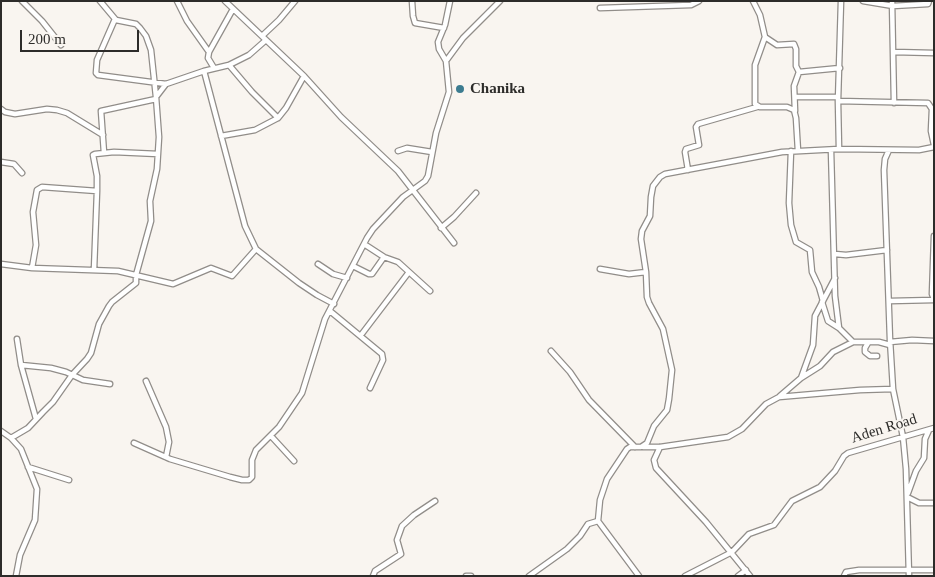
<!DOCTYPE html>
<html>
<head>
<meta charset="utf-8">
<style>
	body { margin:0 }
	#map { position:relative; width:935px; height:577px; overflow:hidden; background:#f9f5f0; font-family:Georgia,serif }
	canvas { display:block }
	.frame { position:absolute; inset:0; border:2px solid #2d2c2a; pointer-events:none }
	.scale { position:absolute; left:20px; top:30px; width:119px; height:22px; box-sizing:border-box; border:2px solid #2d2c2a; border-top:0; padding-left:6px; font-size:15px; line-height:18px; white-space:nowrap; color:#2d2c2a; -webkit-text-stroke:4px #f9f5f0; paint-order:stroke }
</style>
</head>
<body>
<div id="map">
<canvas width="935" height="577"></canvas>
<div class="frame"></div>
<div class="scale">200 m</div>
</div>
<script>
const ctx = document.querySelector('canvas').getContext('2d');
ctx.lineJoin = 'round';
function shape(rows) {
  const path = new Path2D();
  for (const r of rows) {
    path.moveTo(r[0], r[1]);
    for (let i = 2; i < r.length; i += 2) path.lineTo(r[i], r[i + 1]);
  }
  return path;
}
function strokePath(path, color, width, dash) {
  ctx.strokeStyle = color;
  ctx.lineWidth = width;
  ctx.lineCap = dash ? 'butt' : 'round';
  ctx.setLineDash(dash || []);
  ctx.stroke(path);
}
function write(font, color, halo, rows, align = 'center') {
  ctx.font = font + ' Georgia,serif';
  ctx.lineWidth = 4;
  ctx.setLineDash([]);
  ctx.textBaseline = 'middle';
  ctx.strokeStyle = halo;
  ctx.fillStyle = color;
  for (const [text, x, y, turn = 0] of rows) {
    ctx.save();
    ctx.translate(x, y);
    ctx.rotate((+turn || 0) * Math.PI / 180);
    ctx.textAlign = isNaN(turn) ? turn : align;
    if (halo) ctx.strokeText(text, 0, 0);
    ctx.fillText(text, 0, 0);
    ctx.restore();
  }
}
const minor = shape([
	[22,1,42,21,61,45],
	[177,1,187,21,209,52],
	[225,1,304,76,341,117,398,171,454,243],
	[412,1,413,16,415,23,444,28],
	[753,1,760,15,765,37,755,65,755,104,760,107,787,107,794,110,796,118,798,151],
	[863,1,893,6,928,4,929,1],
	[892,1,894,103],
	[600,8,691,5,699,1],
	[115,19,97,60,96,73,98,75,166,84,204,71,229,65,249,55,266,40],
	[262,36,279,20,295,1],
	[765,37,777,45,794,44,796,49,796,66,799,72],
	[894,52,934,53],
	[446,61,439,49,438,42,445,25,450,1],
	[229,65,252,92,278,118],
	[214,68,208,58,209,52,233,9],
	[204,71,245,226,256,249,299,283,317,295,334,304],
	[156,97,166,84],
	[796,97,838,97],
	[838,101,928,103,932,109,931,131,934,145],
	[1,109,5,112,15,114,47,109,57,110,67,113,103,135],
	[795,111,794,86,799,72,840,68],
	[221,136,255,130,278,118,286,108,304,76],
	[839,149,838,101,841,1],
	[831,150,835,296,839,328,853,342,879,342,890,345],
	[889,150,885,159,884,170,890,340,893,389,903,437,906,469,909,576],
	[398,151,407,148,432,152],
	[791,151,789,203,791,225,796,242,810,250,812,272,819,287,823,301],
	[104,153,101,111,156,99],
	[1,162,14,164,22,173],
	[688,170,685,152,686,149,699,145,696,127,698,124,757,107],
	[441,228,454,217,476,193],
	[934,236,932,294,934,299],
	[364,244,384,257,398,262,430,291],
	[835,254,846,255,887,250],
	[1,264,32,268,118,271,173,284,211,268,232,276,256,249],
	[318,264,333,274,347,278],
	[353,266,369,274,372,274,384,257],
	[32,268,36,245,33,212,37,190,42,187,97,191],
	[600,269,629,274,646,272],
	[94,270,97,191,97,176,93,155,95,154,114,152,158,154],
	[890,301,934,300],
	[822,302,828,321,839,328],
	[330,311,382,354,383,360,370,388],
	[361,335,409,272],
	[17,339,21,365,36,419],
	[890,342,912,340,934,341],
	[868,343,865,348,865,352,870,356,877,356],
	[551,351,570,372,589,400,635,447],
	[21,365,51,368,66,372,83,380,110,384],
	[801,378,820,366,833,352,853,342],
	[146,381,166,427,169,442,166,457],
	[780,396,801,378,813,345,815,316,835,278],
	[1,431,11,438,21,449,37,489,35,520,20,555,16,576],
	[271,436,294,461],
	[11,438,28,428,43,412,53,402,72,375,87,359,91,353,99,324,109,306,112,302,136,283,136,275,151,221,150,201,157,169,159,137,156,97,151,50,146,36,140,28,136,24,116,20,100,1],
	[134,443,170,459,230,477,242,480,249,480,252,477,252,460,256,450,279,427,302,393,325,319,367,238,373,229,403,197,425,181,428,176,436,133,449,92,446,61,463,38,500,1],
	[643,447,660,447,728,437,742,429,766,404,779,397,860,390,893,389],
	[660,447,654,460,656,468,706,522,750,576],
	[28,467,69,480],
	[908,493,916,471,924,458,925,439,929,430],
	[907,497,919,503,934,503],
	[373,576,375,571,401,554,397,540,402,526,414,515,435,501],
	[466,576,471,576],
	[529,576,567,549,580,536,588,524,598,521],
	[639,576,598,521,600,500,607,479,627,449,630,447,641,447,647,443,654,426,667,410,669,399,672,370,663,329,649,303,647,297,646,272,641,239,642,231,650,216,651,197,653,186,660,177,665,174,782,152,839,149,919,150,934,147],
	[685,576,732,552,749,534,774,525,792,501,820,487,835,471,844,456,848,453,934,428],
	[738,576,746,570],
	[844,576,846,572,859,570,934,570]
]);
const markers = [
	[460,89,5,"#3c7c90"]
];
const poiNames = [
	["Chanika",470,89]
];
const streetNames = [
	["Aden Road",884,429,-17]
];
strokePath(minor, '#918d89', 7);
strokePath(minor, '#fff', 4.5);
for (const [x, y, r, color] of markers) {
  const dot = new Path2D();
  dot.arc(x, y, r, 0, 2 * Math.PI);
  ctx.fillStyle = color;
  ctx.fill(dot);
  strokePath(dot, '#f9f5f0', 2);
}
write('bold 15px', '#2d2c2a', '#f9f5f0', poiNames, 'left');
write('15px', '#2d2c2a', '#f9f5f0', streetNames);
</script>
</body>
</html>
